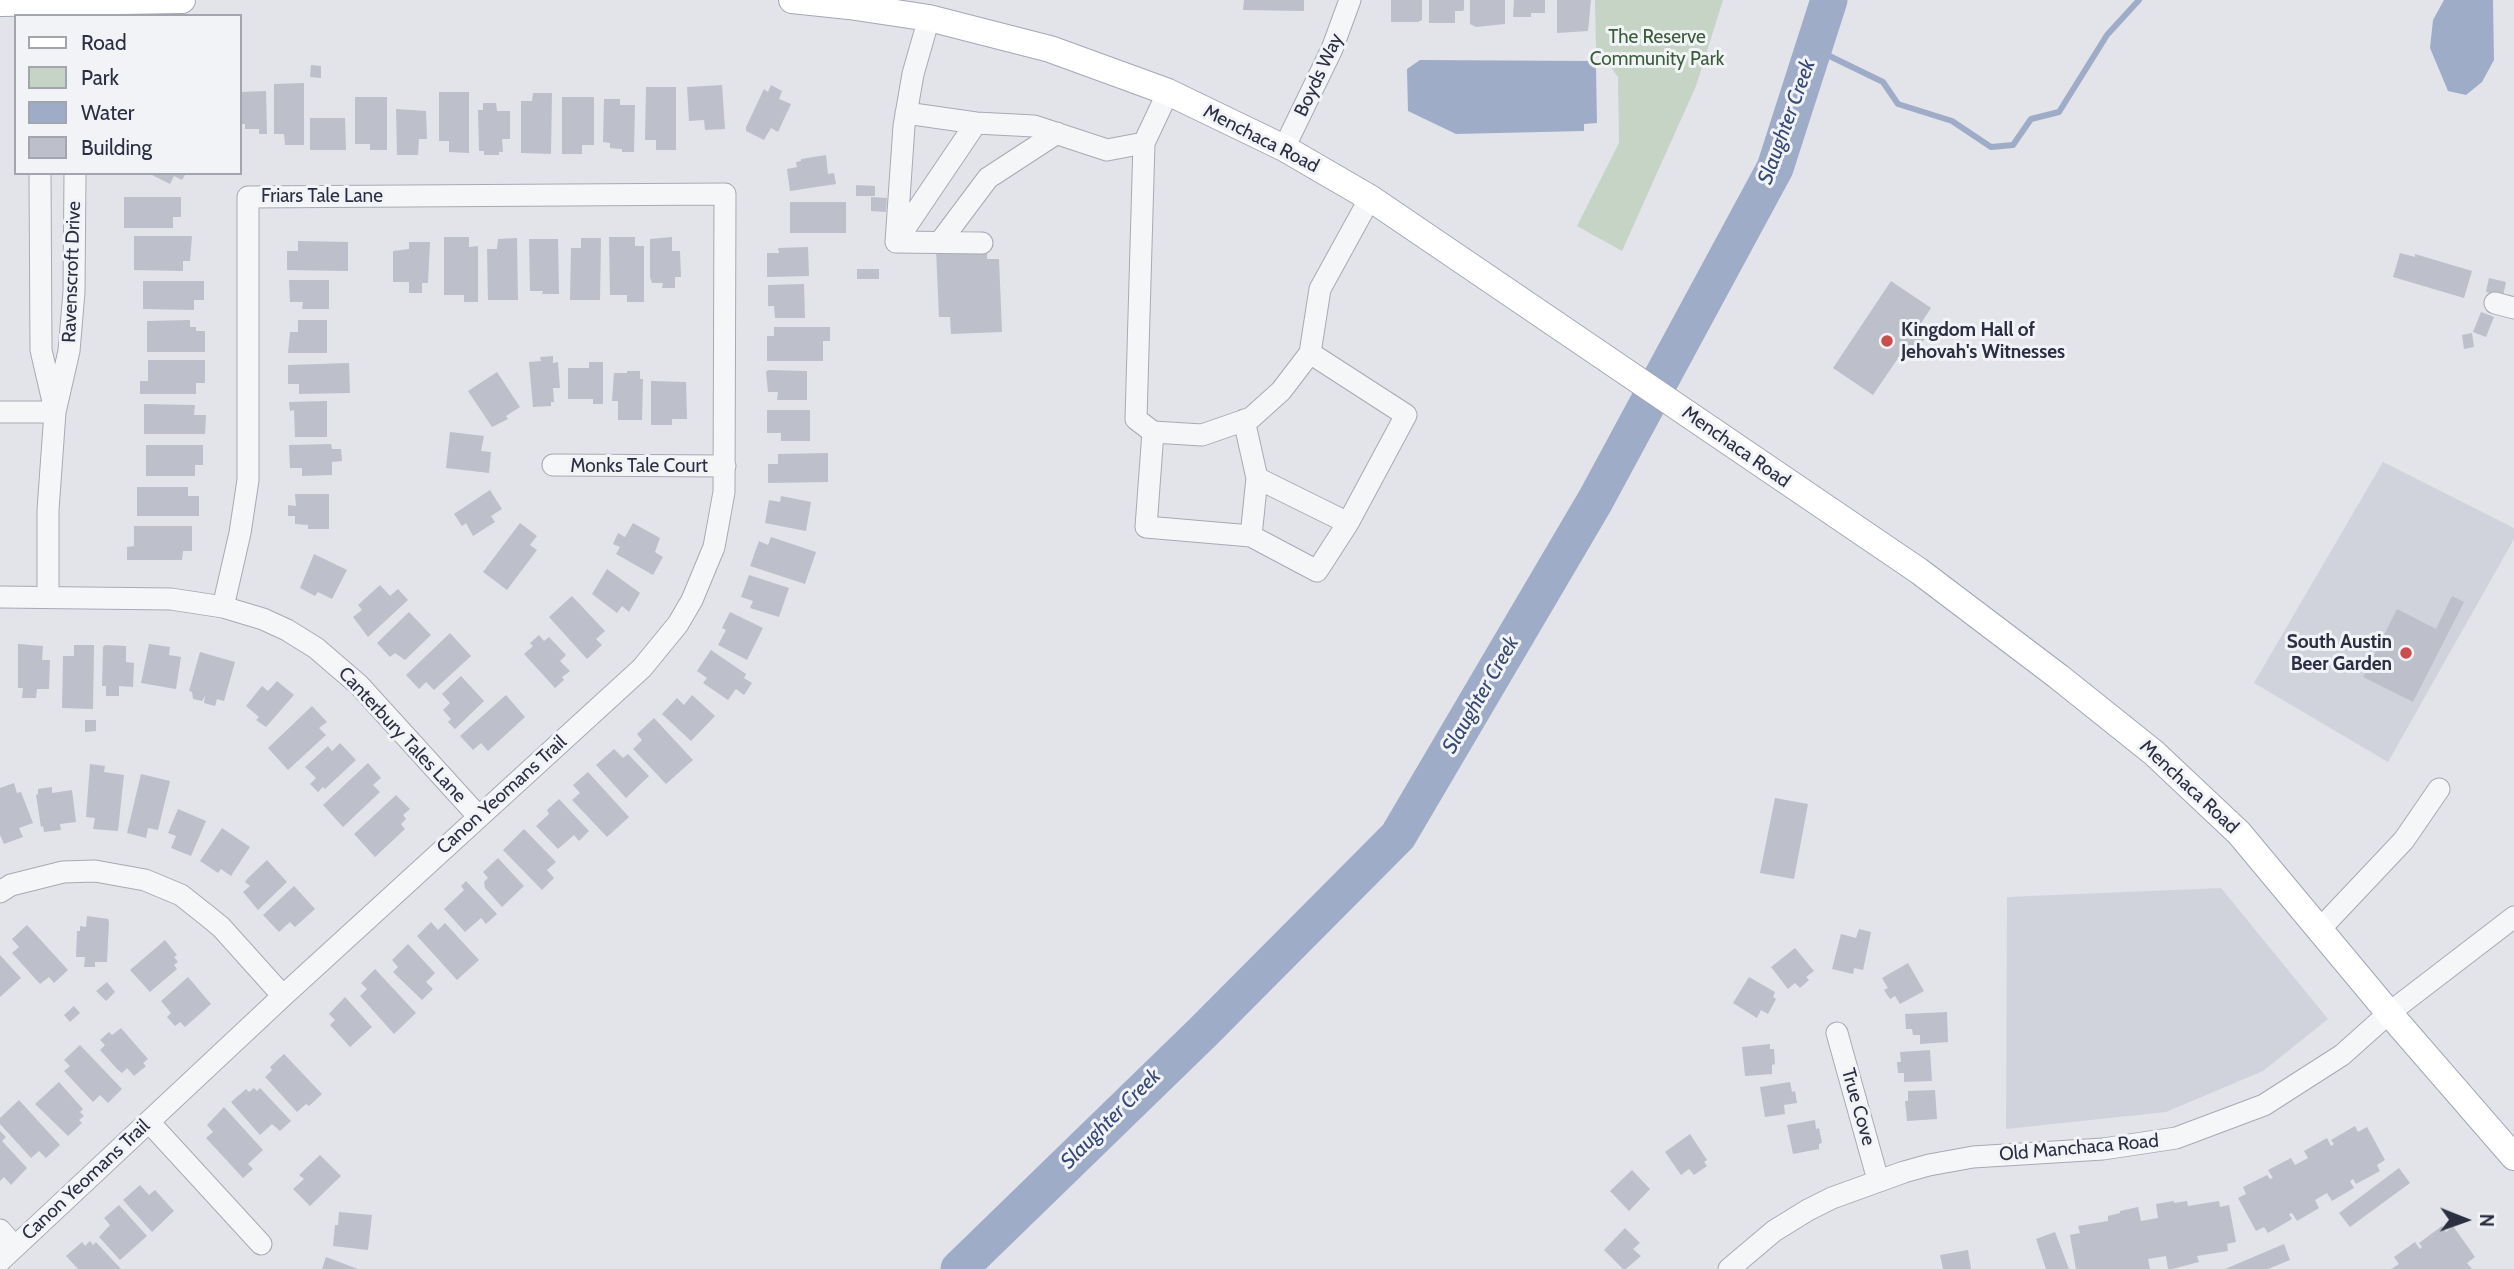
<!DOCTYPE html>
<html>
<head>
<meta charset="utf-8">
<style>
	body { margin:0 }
	#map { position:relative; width:2514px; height:1269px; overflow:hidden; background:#e2e4ea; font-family:Cabin,sans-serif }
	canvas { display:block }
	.legend { position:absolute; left:14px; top:14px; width:228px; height:161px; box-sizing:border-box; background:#f2f3f7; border:2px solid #a2a5ae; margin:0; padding:9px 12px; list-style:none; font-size:21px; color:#2b2f41 }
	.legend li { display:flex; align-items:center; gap:14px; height:35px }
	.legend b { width:35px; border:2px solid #a2a5ae }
	.north { position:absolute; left:2430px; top:1185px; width:70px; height:70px; -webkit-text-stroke:5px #f2f3f7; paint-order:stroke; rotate:91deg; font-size:19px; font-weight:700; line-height:28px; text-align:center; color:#2b2f41 }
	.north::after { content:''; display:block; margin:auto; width:24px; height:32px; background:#2b2f41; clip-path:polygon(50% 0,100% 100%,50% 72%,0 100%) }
</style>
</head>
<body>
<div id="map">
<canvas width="2514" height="1269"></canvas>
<ul class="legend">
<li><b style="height:9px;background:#fff"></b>Road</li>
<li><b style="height:19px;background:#c5d4c4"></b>Park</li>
<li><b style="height:19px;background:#9facc8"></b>Water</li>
<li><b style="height:19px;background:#bdbfca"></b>Building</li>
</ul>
<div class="north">N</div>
</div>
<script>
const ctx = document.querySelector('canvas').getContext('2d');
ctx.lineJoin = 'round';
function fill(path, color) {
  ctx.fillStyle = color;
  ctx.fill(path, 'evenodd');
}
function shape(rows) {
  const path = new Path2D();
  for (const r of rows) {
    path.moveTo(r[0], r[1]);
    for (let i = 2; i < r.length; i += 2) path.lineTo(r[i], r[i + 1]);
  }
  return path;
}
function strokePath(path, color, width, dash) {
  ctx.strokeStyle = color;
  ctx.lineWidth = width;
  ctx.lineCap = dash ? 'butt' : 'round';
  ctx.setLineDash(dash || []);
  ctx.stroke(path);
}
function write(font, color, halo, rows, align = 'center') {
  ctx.font = font + ' Cabin,sans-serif';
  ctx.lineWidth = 6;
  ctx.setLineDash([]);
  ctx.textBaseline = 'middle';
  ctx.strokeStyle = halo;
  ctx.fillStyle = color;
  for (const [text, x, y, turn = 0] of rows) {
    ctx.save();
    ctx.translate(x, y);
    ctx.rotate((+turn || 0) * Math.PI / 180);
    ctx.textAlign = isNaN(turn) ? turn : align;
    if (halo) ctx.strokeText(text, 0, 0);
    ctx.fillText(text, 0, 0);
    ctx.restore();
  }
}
const built = shape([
	[2383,462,2514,528,2514,539,2388,762,2254,683],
	[2221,888,2328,1019,2263,1071,2166,1112,2006,1129,2007,897]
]);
const green = shape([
	[1595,0,1723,0,1696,86,1622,251,1577,226,1619,143,1618,77,1596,47]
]);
const water = shape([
	[2444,0,2493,0,2494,60,2482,82,2466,95,2448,91,2430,48,2433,20],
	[1420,60,1589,61,1596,69,1597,123,1584,124,1584,131,1456,134,1408,111,1407,69]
]);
const stream = shape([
	[1813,48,1883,82,1898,104,1952,121,1991,147,2013,145,2031,119,2059,112,2107,35,2139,0]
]);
const river = shape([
	[959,1269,1203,1032,1398,836,1595,501,1775,168,1829,0]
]);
const building = shape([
	[1244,0,1304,0,1304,11,1243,10],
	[1391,0,1422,0,1422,20,1418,22,1391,22],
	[1429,0,1464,0,1464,9,1463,11,1455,11,1455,23,1429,23],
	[1470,0,1505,0,1505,24,1476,27,1470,24],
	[1514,0,1545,0,1545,13,1531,13,1531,17,1513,17],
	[1557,0,1591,0,1588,31,1557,33],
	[311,65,321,66,321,78,310,77],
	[304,83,304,145,285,145,284,134,274,134,274,84],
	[722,85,725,129,705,130,704,120,689,121,687,87],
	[771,85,782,91,779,99,791,104,778,132,771,128,764,140,746,131,746,127,764,89,768,92],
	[646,87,676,87,676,150,656,150,656,140,645,140],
	[266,91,267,134,259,134,259,129,245,129,245,124,240,124,240,92],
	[439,92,469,92,469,153,449,152,449,141,439,141],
	[533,93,552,93,551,154,521,153,521,101,532,101],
	[355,97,387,97,387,150,370,150,370,144,355,144],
	[562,97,594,97,594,145,582,145,582,154,562,154],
	[604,99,620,99,620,105,635,105,634,152,622,152,622,149,610,148,610,143,603,142],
	[483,103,496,103,497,111,510,111,510,139,502,139,503,152,499,152,499,155,484,155,484,151,479,151,478,110,483,110],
	[396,109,426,111,427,139,419,139,418,155,397,155],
	[310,118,345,118,346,150,310,150],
	[826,155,828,174,834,173,836,184,790,191,787,169,797,167,796,162,801,161,801,159],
	[148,173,186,173,182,180,174,176,170,184],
	[856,185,875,186,875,196,856,196],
	[124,197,181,197,181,217,173,217,173,228,124,228],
	[871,197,887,198,886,212,871,211],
	[790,202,846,202,846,233,790,233],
	[134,236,192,236,190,261,183,261,183,271,134,270],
	[444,237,469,237,469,247,478,246,478,302,464,302,464,295,444,295],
	[609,237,635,237,635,246,644,246,644,302,627,302,627,295,610,295],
	[672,237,672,251,680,251,681,277,675,277,675,288,662,288,663,283,652,283,650,277,650,239],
	[517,238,518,300,488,300,487,249,497,249,498,239],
	[581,238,601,238,600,300,570,300,571,248,581,248],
	[529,239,558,239,559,294,542,294,543,291,530,291],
	[298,241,348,242,348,271,287,270,287,251,298,251],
	[409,242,430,242,428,283,422,283,422,293,409,293,409,282,393,282,393,251,409,249],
	[808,247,809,276,767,277,767,253,779,253,778,248],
	[987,247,987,259,999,259,1002,332,951,334,950,317,939,317,936,249],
	[2400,253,2415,257,2415,254,2472,271,2464,298,2393,277],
	[857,269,879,269,879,279,857,279],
	[2489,278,2506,282,2503,296,2486,292],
	[289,280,329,280,329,309,302,309,303,302,290,302],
	[143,281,204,281,204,300,194,300,194,310,143,309],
	[1891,281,1931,308,1918,328,1928,334,1914,354,1905,348,1873,395,1833,368],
	[804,284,805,318,775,318,774,306,768,306,768,285],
	[2481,312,2494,317,2486,337,2473,332],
	[190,320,190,327,196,327,196,331,205,331,205,352,147,352,147,321],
	[298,320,327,320,327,353,288,353,290,332,298,332],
	[774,327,830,327,830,341,823,341,823,361,767,361,767,336,774,336],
	[2472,333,2474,347,2464,349,2462,335],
	[553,356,553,363,558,362,560,388,553,388,554,402,551,402,551,406,533,407,529,362,541,361,540,357],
	[148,360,205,360,205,383,196,383,196,394,140,394,140,381,148,381],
	[589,362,603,362,603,404,593,404,593,399,568,399,568,368,589,368],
	[349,363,350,393,299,394,299,384,288,384,288,365],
	[768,370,807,371,807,400,777,400,778,392,768,392,766,372],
	[627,371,640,371,640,379,643,379,642,420,618,420,618,401,612,401,614,373,627,373],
	[497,372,520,407,506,416,508,419,492,427,468,391],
	[651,381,686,382,687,419,672,419,672,425,651,425],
	[327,401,327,437,295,437,294,410,290,411,289,402],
	[144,404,195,405,194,415,206,415,205,434,144,434],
	[767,410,810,410,810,441,781,441,781,433,767,433],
	[450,432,484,436,481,451,491,452,489,473,446,468],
	[331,444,332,449,341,449,342,461,332,462,332,475,302,476,302,468,290,468,289,445],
	[146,445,203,445,203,465,195,465,195,476,146,476],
	[828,453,828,482,768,483,768,464,778,464,778,454],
	[137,487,188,487,188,496,199,496,199,516,137,516],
	[490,490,502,509,491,516,495,522,473,536,466,523,462,526,454,514],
	[295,494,329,494,329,529,308,529,308,525,295,524,295,516,288,516,288,505,296,506],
	[781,496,811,502,806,531,765,523,769,500,780,502],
	[520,523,537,536,530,545,537,550,507,590,483,572],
	[633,523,660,538,655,552,663,557,653,575,616,554,620,547,613,544,618,533,625,537],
	[134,526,192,526,192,551,183,551,182,560,127,560,127,547,134,546],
	[771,537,816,552,805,584,750,566,759,541,768,545],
	[314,554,347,570,332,599,318,592,315,596,300,588],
	[607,569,640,593,629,612,622,606,617,613,592,594],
	[749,575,789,588,779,617,750,608,753,601,741,597],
	[380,585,390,596,398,589,408,600,368,637,353,617,362,610,358,605],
	[572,596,605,631,596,639,602,645,587,659,549,617],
	[2452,596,2464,602,2413,702,2363,677,2397,609,2436,629],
	[409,612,431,635,405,660,395,653,390,657,377,643],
	[730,612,763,628,747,660,718,645,726,630,722,628],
	[450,633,471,656,434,690,426,682,419,689,406,675],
	[539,635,544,641,549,637,566,655,560,661,570,671,562,677,564,680,555,688,524,654,533,646,530,643],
	[18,644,43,646,42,660,50,660,49,689,37,689,36,698,22,698,23,688,18,688],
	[149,644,170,647,169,655,181,657,176,689,141,683],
	[74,645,94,645,93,709,62,708,63,656,74,656],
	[105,645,126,646,126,662,134,663,133,687,119,686,119,696,106,696,106,686,102,686,103,647],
	[711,650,746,674,744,678,752,683,744,695,736,689,728,700,703,683,707,678,697,671],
	[200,652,235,662,224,701,217,699,215,706,204,703,205,696,202,701,193,699,192,692,189,691],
	[461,676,484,701,455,729,448,722,451,719,443,710,450,703,442,694],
	[277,681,294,695,266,727,256,720,259,717,246,706,262,686,268,691],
	[506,695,525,717,488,751,481,743,473,750,460,736],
	[692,695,715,716,691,741,662,714,677,698,684,705],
	[312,706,327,722,319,728,326,735,288,770,268,748],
	[654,718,693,760,666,784,633,749,642,740,637,734],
	[85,720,96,720,96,731,85,732],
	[340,743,356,760,325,789,323,787,318,792,310,784,316,778,305,767,328,746,332,751],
	[614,749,623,758,628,754,649,776,626,798,596,765],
	[368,763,381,778,373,785,380,792,343,827,323,805],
	[90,764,105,766,104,772,124,775,118,831,93,829,95,818,86,817],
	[588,772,629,817,607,837,572,800,580,793,573,785],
	[141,774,170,781,158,830,148,828,146,838,127,833],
	[14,783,17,793,21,792,33,823,19,828,23,837,4,844,0,835,0,788],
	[52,787,52,793,72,790,76,822,60,824,61,830,44,832,43,826,41,827,36,795,38,794,38,789],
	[396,795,410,809,403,815,406,819,401,824,405,829,375,857,354,834],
	[1775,798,1808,804,1794,879,1760,873],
	[559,799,589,831,579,841,574,835,558,849,536,826,549,814,547,810],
	[178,809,206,821,191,856,171,848,176,836,168,833],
	[222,828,250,847,231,876,221,869,218,873,200,861],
	[524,829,556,862,547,870,554,878,542,890,503,850],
	[498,858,524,886,502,907,485,888,484,882,488,878,483,872],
	[267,860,287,882,258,910,243,892,250,886,245,882,248,878],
	[466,881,497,914,486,924,481,918,465,932,444,909,464,890,461,886],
	[294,886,315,909,295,927,290,922,279,932,263,915],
	[87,916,108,919,109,922,107,962,95,962,95,967,84,967,85,957,76,957,77,931,80,931,80,926,86,927],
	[431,922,438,930,445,923,479,960,457,980,417,936],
	[27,925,68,970,54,983,49,977,40,984,12,953,19,947,12,939],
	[1859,929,1871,932,1863,970,1854,968,1853,974,1832,969,1841,934,1856,938],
	[165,940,177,955,174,957,178,962,174,965,177,969,150,992,130,970],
	[408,944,435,973,426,982,433,989,422,1000,393,972,398,967,392,960],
	[1795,948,1814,971,1806,977,1809,980,1800,988,1795,983,1788,989,1771,967],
	[0,955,21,978,0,997],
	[1908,963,1924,991,1900,1004,1895,996,1890,999,1884,990,1888,988,1882,978],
	[375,969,416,1013,394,1034,360,996,367,989,361,983],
	[188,977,211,1004,185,1027,180,1022,175,1026,167,1017,171,1013,161,1001],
	[1749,977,1775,992,1773,997,1776,999,1768,1014,1761,1010,1757,1018,1733,1003],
	[107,982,115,992,106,1001,96,991],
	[345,997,372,1027,350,1047,330,1025,335,1020,329,1014],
	[74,1006,80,1013,70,1022,64,1015],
	[1947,1012,1948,1042,1920,1044,1920,1035,1913,1035,1912,1029,1906,1029,1905,1014],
	[121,1028,148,1059,143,1063,146,1066,134,1076,127,1068,122,1073,117,1069,100,1050,105,1045,100,1040,109,1032,112,1035],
	[1770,1044,1770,1049,1774,1049,1775,1064,1772,1065,1772,1074,1745,1076,1742,1047],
	[80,1045,122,1089,108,1103,100,1095,93,1102,64,1071,70,1066,64,1060],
	[1930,1050,1932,1081,1904,1082,1904,1073,1898,1073,1897,1062,1901,1062,1900,1052],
	[284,1054,322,1094,309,1106,306,1104,297,1112,265,1077,272,1070,270,1067],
	[59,1082,83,1109,80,1112,84,1116,79,1120,82,1123,68,1136,35,1104],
	[1790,1082,1792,1092,1795,1091,1797,1103,1784,1105,1785,1114,1765,1117,1760,1087],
	[254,1088,257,1091,260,1088,291,1121,280,1131,272,1124,260,1135,231,1102,246,1089,249,1092],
	[1935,1090,1937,1119,1907,1121,1905,1101,1908,1101,1908,1091],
	[19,1100,60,1145,46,1158,39,1151,31,1158,0,1124,0,1118],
	[224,1107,263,1150,248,1164,253,1169,243,1178,206,1138,213,1132,207,1125],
	[1815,1120,1816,1129,1819,1128,1822,1143,1819,1144,1819,1149,1793,1154,1787,1125],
	[2355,1126,2358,1132,2367,1127,2385,1160,2377,1165,2380,1171,2356,1184,2353,1179,2350,1181,2354,1188,2332,1201,2327,1193,2315,1200,2319,1208,2297,1221,2292,1213,2289,1214,2292,1219,2268,1233,2264,1227,2256,1231,2238,1198,2246,1194,2243,1187,2267,1175,2270,1179,2273,1178,2268,1170,2291,1158,2295,1165,2308,1158,2304,1151,2327,1138,2331,1146,2334,1144,2331,1140],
	[0,1131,6,1137,2,1141,27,1168,11,1185,4,1177,0,1181],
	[1690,1134,1707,1160,1704,1162,1707,1166,1694,1175,1689,1169,1681,1175,1665,1152],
	[320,1155,341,1176,310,1206,293,1189,304,1179,299,1175],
	[2399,1168,2410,1183,2350,1227,2339,1213],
	[1632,1170,1650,1189,1629,1211,1610,1191],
	[140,1185,149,1195,155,1190,174,1211,152,1232,123,1200],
	[2174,1201,2174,1203,2187,1201,2188,1206,2219,1201,2220,1207,2229,1205,2236,1242,2227,1244,2228,1251,2197,1256,2199,1262,2172,1269,2168,1269,2166,1256,2148,1259,2150,1269,2076,1269,2070,1235,2080,1233,2078,1226,2108,1221,2108,1216,2120,1213,2120,1211,2138,1207,2141,1221,2158,1218,2156,1204],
	[119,1205,147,1236,120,1260,99,1237,110,1225,104,1218],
	[339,1212,372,1215,368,1250,333,1246,335,1225,338,1225],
	[2442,1226,2446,1232,2453,1226,2475,1257,2467,1263,2472,1269,2391,1269,2399,1264,2394,1257,2415,1242,2420,1249,2422,1247,2419,1243],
	[1625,1228,1640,1243,1633,1249,1641,1256,1626,1269,1623,1269,1604,1250],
	[2055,1232,2069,1269,2046,1269,2036,1239],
	[90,1241,93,1245,96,1242,121,1269,78,1269,66,1256,82,1242,85,1246],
	[2284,1244,2290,1260,2268,1269,2225,1269],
	[1968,1250,1971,1269,1943,1269,1940,1255],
	[326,1257,358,1269,322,1269]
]);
const minor = shape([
	[1168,92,1144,143,1136,419,1153,432,1202,435,1251,418,1281,391,1310,353,1320,289,1370,198],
	[906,113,976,123,1034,126,1107,150,1144,143],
	[1284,148,1332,49,1350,0],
	[40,173,41,350,54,406],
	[897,240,976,123],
	[896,242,904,126,913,74,929,18],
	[896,242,982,243],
	[940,242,988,178,1057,133],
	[2495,303,2514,308],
	[0,412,55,412],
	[1244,420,1257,478,1348,523,1406,415,1310,353],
	[1153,432,1146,527,1251,536,1317,571,1348,523],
	[553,465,725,466],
	[1251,536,1257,478],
	[48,596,48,510,55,412,69,351,74,292,75,173],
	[0,597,171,599,223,607,263,619,287,630,316,648,359,685,479,817],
	[0,892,11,885,63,872,95,871,145,880,181,895,205,914,221,927,283,996],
	[2320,929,2404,840,2439,789],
	[1837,1033,1878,1180],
	[149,1122,261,1244],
	[0,1230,15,1247],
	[0,1261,283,996,642,668,678,624,692,600,714,547,724,492,725,194,248,197,248,480,240,533,223,607],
	[1729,1269,1774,1231,1808,1210,1832,1198,1904,1172,1929,1165,1973,1157,2103,1149,2176,1138,2264,1105,2342,1055,2389,1013,2514,917]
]);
const major = shape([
	[792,0,849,6,929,18,1050,49,1168,92,1284,148,1370,198,1919,571,2059,677,2154,753,2239,833,2389,1013,2514,1157],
	[0,3,182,0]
]);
const markers = [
	[1887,341,7,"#c94e4d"],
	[2406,653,7,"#c94e4d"]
];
const parkNames = [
	["The Reserve",1657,37],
	["Community Park",1657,59]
];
const streetNames = [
	["Boyds Way",1319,75,-65],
	["Menchaca Road",1261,139,27],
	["Friars Tale Lane",322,196],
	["Ravenscroft Drive",72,272,-88],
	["Menchaca Road",1736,447,35],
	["Monks Tale Court",639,466],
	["Canterbury Tales Lane",402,735,47],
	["Menchaca Road",2189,787,43],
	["Canon Yeomans Trail",502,795,-42],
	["True Cove",1858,1107,74],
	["Old Manchaca Road",2079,1148,-5],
	["Canon Yeomans Trail",86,1180,-43]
];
const poiNames = [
	["Kingdom Hall of",1901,330],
	["Jehovah's Witnesses",1901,352],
	["South Austin",2392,642,"right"],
	["Beer Garden",2392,664,"right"]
];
const waterNames = [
	["Slaughter Creek",1787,122,-70],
	["Slaughter Creek",1481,695,-60],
	["Slaughter Creek",1111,1119,-45]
];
fill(built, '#d0d3dc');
fill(green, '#c5d4c4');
fill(water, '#9facc8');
strokePath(stream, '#9facc8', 6);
strokePath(river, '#9facc8', 37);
fill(building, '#bdbfca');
strokePath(minor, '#a7aab4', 23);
strokePath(major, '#a2a7b5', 28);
strokePath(minor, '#f5f6f8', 21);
strokePath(major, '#fff', 26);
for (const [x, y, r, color] of markers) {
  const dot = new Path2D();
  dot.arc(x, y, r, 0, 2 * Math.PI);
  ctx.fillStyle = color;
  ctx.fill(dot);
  strokePath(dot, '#f2f3f7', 2.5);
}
write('19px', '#3a5d39', '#f2f3f7', parkNames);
write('19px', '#2b2f41', '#f2f3f7', streetNames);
write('bold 19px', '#2b2f41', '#f2f3f7', poiNames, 'left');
write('italic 21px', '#364874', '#f2f3f7', waterNames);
</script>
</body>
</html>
